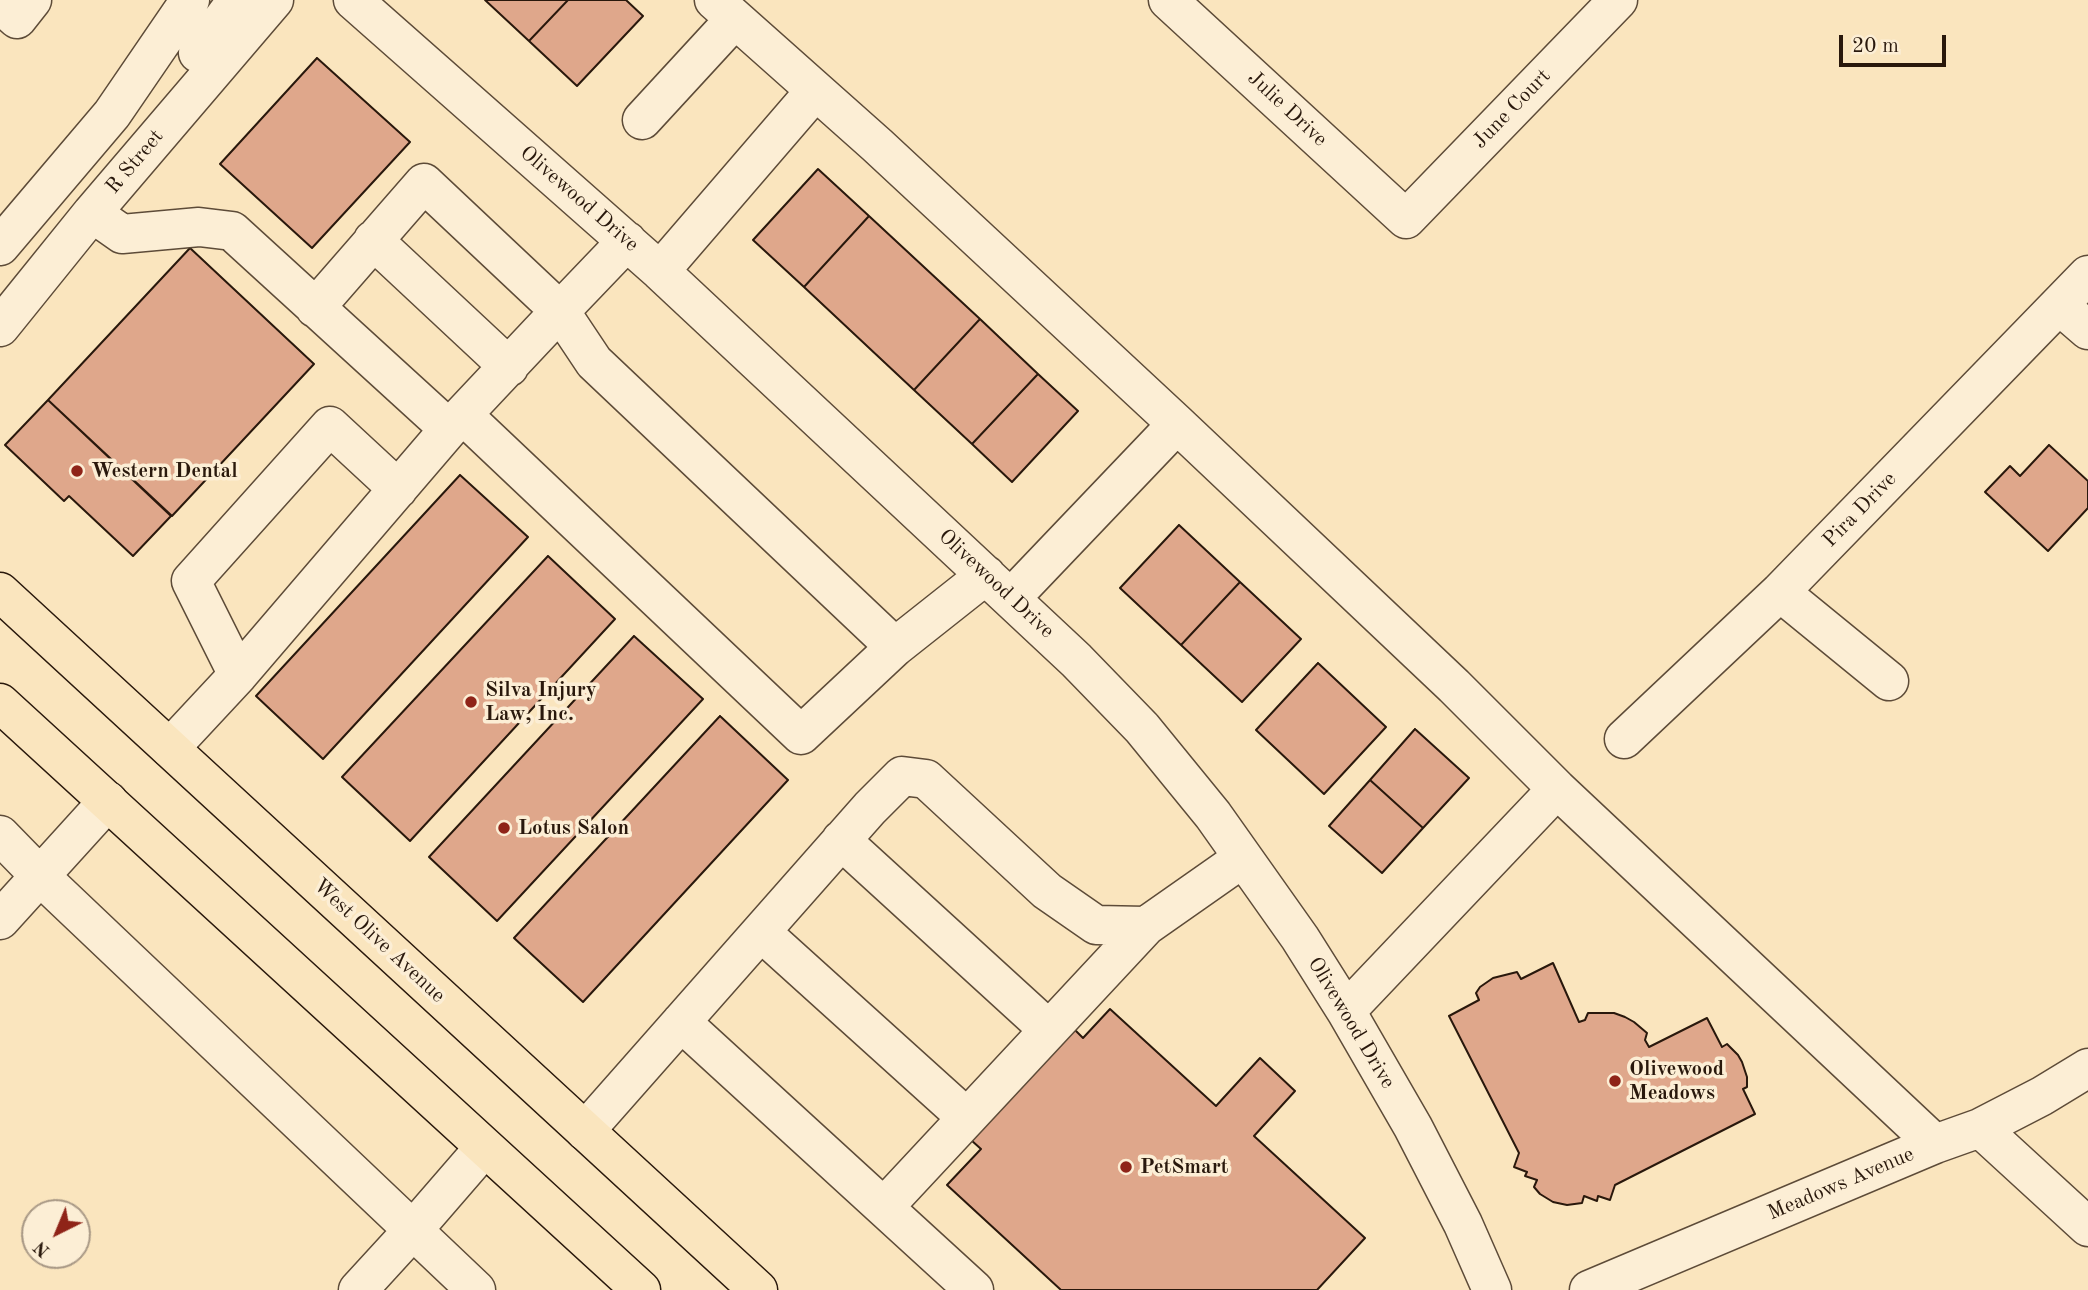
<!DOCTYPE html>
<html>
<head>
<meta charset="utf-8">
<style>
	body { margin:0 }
	#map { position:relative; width:2088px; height:1290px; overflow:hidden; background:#fae5be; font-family:"Old Standard TT",serif }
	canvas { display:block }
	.north { position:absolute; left:21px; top:1199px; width:70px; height:70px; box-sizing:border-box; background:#fceed5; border:2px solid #a89885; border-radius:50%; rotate:223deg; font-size:19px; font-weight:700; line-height:28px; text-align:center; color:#29180c }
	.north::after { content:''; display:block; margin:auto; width:24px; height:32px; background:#8f2418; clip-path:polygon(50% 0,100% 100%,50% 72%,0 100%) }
	.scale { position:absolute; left:1839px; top:35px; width:107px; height:32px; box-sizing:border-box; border:4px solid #29180c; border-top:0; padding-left:9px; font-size:21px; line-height:24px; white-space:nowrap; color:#29180c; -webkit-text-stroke:5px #fceed5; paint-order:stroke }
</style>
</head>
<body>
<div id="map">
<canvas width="2088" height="1290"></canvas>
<div class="north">N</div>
<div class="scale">20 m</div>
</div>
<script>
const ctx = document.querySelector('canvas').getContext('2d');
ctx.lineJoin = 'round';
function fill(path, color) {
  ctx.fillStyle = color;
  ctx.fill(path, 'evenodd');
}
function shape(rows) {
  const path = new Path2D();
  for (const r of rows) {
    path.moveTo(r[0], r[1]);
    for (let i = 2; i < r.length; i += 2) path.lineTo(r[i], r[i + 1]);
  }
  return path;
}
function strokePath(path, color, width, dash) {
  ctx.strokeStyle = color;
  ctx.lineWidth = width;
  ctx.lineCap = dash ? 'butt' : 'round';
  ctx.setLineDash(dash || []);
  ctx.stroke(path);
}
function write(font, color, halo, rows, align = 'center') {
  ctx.font = font + ' "Old Standard TT",serif';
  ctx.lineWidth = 7;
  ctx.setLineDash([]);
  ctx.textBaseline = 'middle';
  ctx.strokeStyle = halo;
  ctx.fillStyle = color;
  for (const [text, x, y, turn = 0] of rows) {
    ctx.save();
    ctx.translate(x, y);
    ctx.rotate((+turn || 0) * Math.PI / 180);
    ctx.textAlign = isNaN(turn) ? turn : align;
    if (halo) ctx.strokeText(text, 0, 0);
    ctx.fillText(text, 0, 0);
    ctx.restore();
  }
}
const building = shape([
	[485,0,568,0,529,41,485,0],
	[568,0,626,0,643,16,577,86,529,41,568,0],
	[317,58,410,142,312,248,220,164,317,58],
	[818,169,869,216,804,287,753,240,818,169],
	[869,216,980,319,914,390,804,287,869,216],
	[190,248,314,364,172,516,48,400,190,248],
	[980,319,1038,374,972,444,914,390,980,319],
	[1038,374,1078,411,1012,482,972,444,1038,374],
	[48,400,171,516,133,556,69,496,64,501,5,445,48,400],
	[2049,445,2088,481,2088,508,2048,551,1985,492,2010,466,2020,476,2049,445],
	[460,475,528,537,323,759,256,696,460,475],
	[1179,525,1240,582,1181,645,1120,588,1179,525],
	[548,556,615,619,410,841,342,777,548,556],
	[1240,582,1301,639,1242,702,1181,645,1240,582],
	[634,636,703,699,497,921,429,857,634,636],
	[1318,663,1386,727,1324,794,1256,730,1318,663],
	[720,716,788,780,583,1002,514,938,720,716],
	[1415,729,1469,778,1423,828,1370,780,1415,729],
	[1370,780,1423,828,1382,873,1329,826,1370,780],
	[1553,963,1579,1022,1585,1020,1588,1013,1614,1013,1625,1017,1634,1022,1647,1033,1645,1040,1649,1047,1707,1018,1722,1047,1727,1044,1738,1055,1742,1062,1747,1077,1747,1087,1743,1089,1755,1114,1615,1185,1610,1200,1598,1196,1597,1201,1584,1196,1582,1203,1567,1205,1553,1202,1540,1194,1534,1187,1537,1180,1525,1176,1527,1172,1514,1167,1519,1153,1449,1016,1479,1000,1476,993,1480,987,1493,978,1517,972,1521,979,1553,963],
	[1110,1009,1216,1106,1260,1058,1295,1091,1254,1136,1365,1238,1317,1290,1061,1290,947,1185,981,1149,971,1140,1074,1029,1083,1038,1110,1009]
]);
const minor = shape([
	[353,0,660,271,1076,660,1142,728,1213,815,1300,938,1346,1011,1413,1127,1463,1224,1492,1290],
	[714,0,877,145,1177,424,1454,686,1557,789,1935,1144],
	[1168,0,1406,219,1618,0],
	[0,4,17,19,32,0],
	[198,53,237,0],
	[642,120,735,19],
	[92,213,122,234,199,227,232,231,449,429],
	[373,240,509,367],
	[627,241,560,311,594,362,895,647,986,575],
	[0,246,112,114,190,0],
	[660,271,815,91],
	[2059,305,2088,330],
	[0,327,92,213,274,0],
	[463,415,801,735,895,647],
	[1780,592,1889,681],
	[1011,598,1177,424],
	[238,675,191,581,330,426,398,489],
	[1624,739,1780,592,2088,275],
	[170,748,238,675,449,429,560,311,424,183,315,308],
	[0,835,40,876,476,1290],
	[841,840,1049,1030],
	[0,920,108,801],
	[761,932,967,1118],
	[1346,1011,1557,789],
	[681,1022,974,1290],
	[1980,1128,2088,1227],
	[585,1131,870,808,902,776,926,779,1047,891,1096,925,1146,926,1243,858],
	[884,1207,1146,926],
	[358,1290,413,1230,484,1148],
	[1589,1290,1935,1144,1980,1128,2042,1096,2088,1068]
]);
const major = shape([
	[0,592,758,1290],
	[0,703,641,1290]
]);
const markers = [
	[77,471,7,"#8f2418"],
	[471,702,7,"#8f2418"],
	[504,828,7,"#8f2418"],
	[1615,1081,7,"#8f2418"],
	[1126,1167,7,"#8f2418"]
];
const streetNames = [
	["Julie Drive",1287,109,43],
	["June Court",1512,109,-46],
	["R Street",135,162,-50],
	["Olivewood Drive",579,199,41],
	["Pira Drive",1860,510,-46],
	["Olivewood Drive",996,584,43],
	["West Olive Avenue",379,941,43],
	["Olivewood Drive",1351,1023,59],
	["Meadows Avenue",1841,1184,-23]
];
const poiNames = [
	["Western Dental",91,471],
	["Silva Injury",485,690],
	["Law, Inc.",485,714],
	["Lotus Salon",518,828],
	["Olivewood",1629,1069],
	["Meadows",1629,1093],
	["PetSmart",1140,1167]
];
fill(building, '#dfa78b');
strokePath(building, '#29180c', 2);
strokePath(minor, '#5d4b38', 41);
strokePath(major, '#29180c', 41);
strokePath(minor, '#fceed5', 38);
strokePath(major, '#fae5be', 38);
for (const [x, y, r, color] of markers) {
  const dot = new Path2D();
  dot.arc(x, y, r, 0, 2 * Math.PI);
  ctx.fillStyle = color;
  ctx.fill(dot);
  strokePath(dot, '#fceed5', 2.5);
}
write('21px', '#29180c', '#fceed5', streetNames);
write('bold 21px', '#29180c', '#fceed5', poiNames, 'left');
</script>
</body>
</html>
